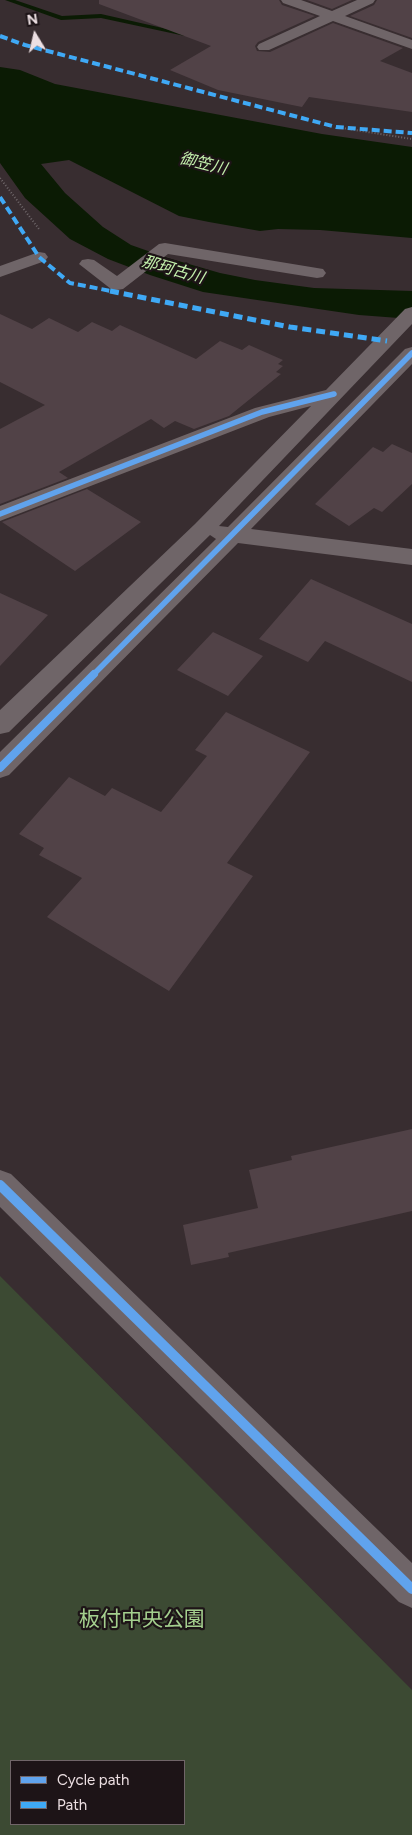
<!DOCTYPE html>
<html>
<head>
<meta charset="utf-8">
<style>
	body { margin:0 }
	#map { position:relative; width:412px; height:1835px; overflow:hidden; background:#382d30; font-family:Figtree,sans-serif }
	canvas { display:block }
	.legend { position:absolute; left:10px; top:1760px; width:175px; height:65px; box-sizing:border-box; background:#1d1417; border:1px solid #706568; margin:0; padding:6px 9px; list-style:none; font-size:15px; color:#ecdfe2 }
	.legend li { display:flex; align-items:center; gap:10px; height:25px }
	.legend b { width:25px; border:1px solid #706568 }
	.north { position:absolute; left:10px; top:10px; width:50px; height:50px; -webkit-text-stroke:4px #1d1417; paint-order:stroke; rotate:351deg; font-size:14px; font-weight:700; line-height:20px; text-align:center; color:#ecdfe2 }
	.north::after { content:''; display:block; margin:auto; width:18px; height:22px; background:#ecdfe2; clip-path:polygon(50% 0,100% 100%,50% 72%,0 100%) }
</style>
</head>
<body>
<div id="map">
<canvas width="412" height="1835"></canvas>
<ul class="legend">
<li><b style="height:6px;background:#60a3ed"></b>Cycle path</li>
<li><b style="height:6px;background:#3fa9f5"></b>Path</li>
</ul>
<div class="north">N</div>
</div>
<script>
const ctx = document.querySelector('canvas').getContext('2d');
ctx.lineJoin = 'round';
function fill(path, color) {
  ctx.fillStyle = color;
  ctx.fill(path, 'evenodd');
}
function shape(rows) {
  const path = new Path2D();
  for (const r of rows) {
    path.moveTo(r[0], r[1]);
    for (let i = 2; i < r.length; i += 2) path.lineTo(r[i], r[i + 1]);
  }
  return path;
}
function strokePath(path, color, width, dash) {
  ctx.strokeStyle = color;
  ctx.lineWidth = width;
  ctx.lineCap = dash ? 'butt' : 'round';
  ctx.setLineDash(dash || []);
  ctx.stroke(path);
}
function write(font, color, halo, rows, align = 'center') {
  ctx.font = font + ' Figtree,"Noto Sans JP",sans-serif';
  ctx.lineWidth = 4.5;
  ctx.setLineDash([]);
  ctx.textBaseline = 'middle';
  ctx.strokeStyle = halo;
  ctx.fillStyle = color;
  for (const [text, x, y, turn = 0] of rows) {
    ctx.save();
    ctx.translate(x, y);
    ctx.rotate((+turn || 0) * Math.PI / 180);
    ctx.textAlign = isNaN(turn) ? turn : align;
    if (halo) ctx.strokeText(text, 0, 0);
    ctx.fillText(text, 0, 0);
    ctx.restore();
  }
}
const green = shape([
	[0,1276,412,1690,412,1835,0,1835],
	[11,1761,184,1761,184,1824,11,1824]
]);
const water = shape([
	[0,67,20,70,55,84,322,134,412,147,412,238,320,230,278,229,260,231,209,222,179,216,69,160,41,164,65,193,103,227,131,245,168,258,220,273,255,280,314,288,412,291,412,319,359,315,203,292,150,275,108,259,70,239,25,198,0,163]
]);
const stream = shape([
	[5,0,15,0,62,16,101,14,189,34,185,36,101,18,61,20,5,0]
]);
const building = shape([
	[99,0,279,0,282,5,315,16,258,42,255,46,257,51,270,52,333,23,403,48,380,61,412,73,412,112,309,97,302,107,218,90,170,70,211,46,99,4],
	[307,0,352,0,332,9],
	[377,0,412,0,412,38,350,16,374,5],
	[0,314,32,329,49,318,78,332,92,322,112,331,120,325,196,359,220,341,242,350,249,345,283,360,278,364,283,366,276,372,281,374,229,416,194,429,175,421,164,428,151,419,59,472,68,478,0,504,0,429,45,405,0,382],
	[392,444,412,453,412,484,382,512,374,508,349,526,315,504,373,447,383,452],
	[87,489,141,522,75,571,2,522],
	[311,579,412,624,412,682,325,641,308,662,259,639],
	[0,593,48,615,0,666],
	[213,632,263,656,228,696,177,670],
	[226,712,310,752,227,863,253,876,169,991,47,917,82,878,39,855,44,848,19,834,69,777,105,796,112,788,161,812,207,756,195,750],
	[412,1129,412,1211,228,1253,229,1257,191,1265,183,1225,258,1208,249,1170,292,1160,291,1156]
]);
const path = shape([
	[336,127,412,139],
	[0,178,39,229]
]);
const minor = shape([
	[281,0,301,0,332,11,357,0,375,0,373,3,345,16,412,40,412,49,333,21,269,50,259,50,257,47,259,44,320,16,283,3,281,0],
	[165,243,317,268,323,269,326,273,323,277,317,278,168,254,123,289,117,290,111,289,79,264,82,260,88,259,94,260,117,276,159,244,165,243],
	[39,252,45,253,48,257,45,261,0,277,0,266,39,252],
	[412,307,412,324,219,526,228,527,405,349,412,347,412,364,251,529,412,549,412,565,238,543,9,775,0,778,0,752,216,539,210,535,9,732,0,734,0,710,195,524,311,406,269,417,0,521,0,506,255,408,326,390,405,309,412,307],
	[0,1170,11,1174,412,1563,412,1608,399,1602,0,1207,0,1170]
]);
const quietFar1 = shape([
	[0,36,25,45,336,127,412,133],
	[0,197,39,257,70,283,116,292]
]);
const quiet = shape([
	[110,291,290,327,387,341]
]);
const cyclewayFar2 = shape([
	[0,514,262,412,334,394],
	[93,675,412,353]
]);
const cyclewayFar1 = shape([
	[0,768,94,674]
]);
const cycleway = shape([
	[0,1185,412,1589]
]);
const farWaternames = [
	["御笠川",203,164,14],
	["那珂古川",173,270,16]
];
const nearParknames = [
	["板付中央公園",142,1620]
];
fill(green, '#3c4a33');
fill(water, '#0b1b04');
fill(stream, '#0b1b04');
fill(building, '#514247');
strokePath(path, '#70686b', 2, [1, 2]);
fill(minor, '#6f6568');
strokePath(quietFar1, '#3fa9f5', 4, [8, 4]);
strokePath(quiet, '#3fa9f5', 5, [9, 5]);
strokePath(cyclewayFar2, '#60a3ed', 5.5);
strokePath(cyclewayFar1, '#60a3ed', 8);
strokePath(cycleway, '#60a3ed', 10);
write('italic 16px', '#c3f0ac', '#1d1417', farWaternames);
write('21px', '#a4d08e', '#1d1417', nearParknames);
</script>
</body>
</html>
